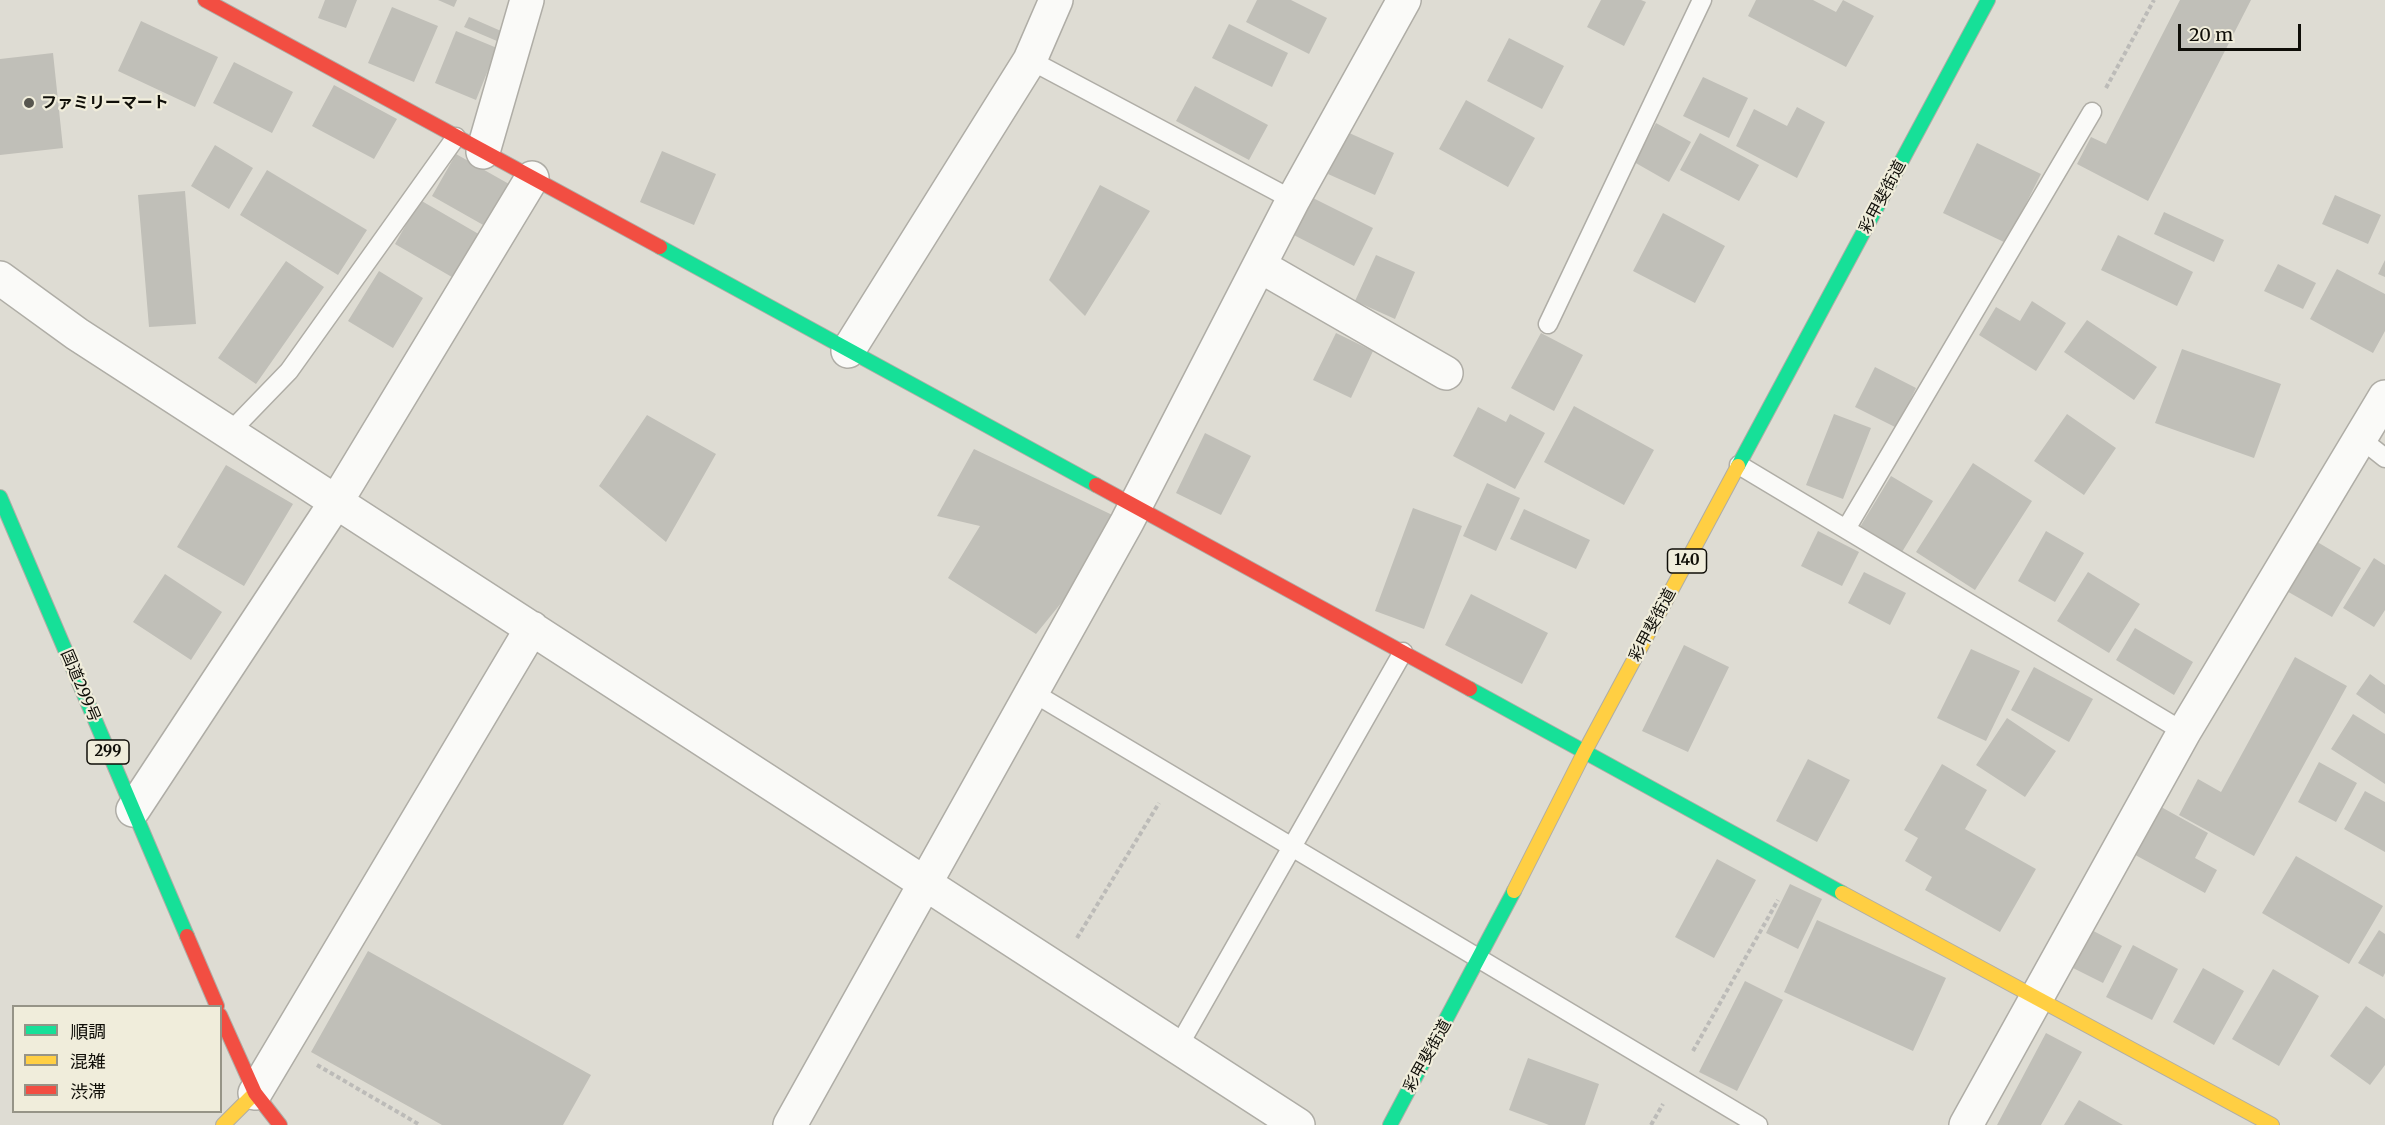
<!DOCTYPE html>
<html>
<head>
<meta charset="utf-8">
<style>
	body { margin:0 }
	#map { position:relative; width:2385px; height:1125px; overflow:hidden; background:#dedcd3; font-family:Merriweather,"Noto Sans JP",serif }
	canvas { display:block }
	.legend { position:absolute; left:12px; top:1005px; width:210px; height:108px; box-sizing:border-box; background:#f0eddb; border:2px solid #969487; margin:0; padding:8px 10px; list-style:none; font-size:18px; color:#0f0e08 }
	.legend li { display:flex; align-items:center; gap:12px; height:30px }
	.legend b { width:30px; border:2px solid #969487 }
	.scale { position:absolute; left:2178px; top:24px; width:123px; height:27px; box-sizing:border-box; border:3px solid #0f0e08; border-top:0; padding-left:8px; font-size:18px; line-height:21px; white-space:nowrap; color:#0f0e08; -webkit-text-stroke:4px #f0eddb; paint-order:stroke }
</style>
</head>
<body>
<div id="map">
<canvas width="2385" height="1125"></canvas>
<ul class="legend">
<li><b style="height:8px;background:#16e098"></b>順調</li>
<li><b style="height:8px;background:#ffcf43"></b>混雑</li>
<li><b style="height:8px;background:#f24e42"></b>渋滞</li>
</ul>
<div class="scale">20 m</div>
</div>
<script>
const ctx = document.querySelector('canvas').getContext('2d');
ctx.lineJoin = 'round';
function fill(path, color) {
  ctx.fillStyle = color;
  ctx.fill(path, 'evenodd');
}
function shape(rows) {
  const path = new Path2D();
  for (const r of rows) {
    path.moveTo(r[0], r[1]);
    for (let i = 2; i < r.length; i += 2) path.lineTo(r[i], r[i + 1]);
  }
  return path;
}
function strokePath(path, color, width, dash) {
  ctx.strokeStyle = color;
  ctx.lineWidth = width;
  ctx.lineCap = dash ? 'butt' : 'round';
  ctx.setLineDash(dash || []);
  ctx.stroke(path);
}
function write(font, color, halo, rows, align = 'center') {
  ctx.font = font + ' Merriweather,"Noto Sans JP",serif';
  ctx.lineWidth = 4.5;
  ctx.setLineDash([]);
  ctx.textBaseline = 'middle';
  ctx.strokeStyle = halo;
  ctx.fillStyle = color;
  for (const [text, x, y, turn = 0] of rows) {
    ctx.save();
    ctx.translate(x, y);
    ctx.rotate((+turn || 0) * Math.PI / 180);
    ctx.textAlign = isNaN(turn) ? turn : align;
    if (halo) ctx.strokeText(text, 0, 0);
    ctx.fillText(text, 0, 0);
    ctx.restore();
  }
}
const building = shape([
	[325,0,357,0,346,28,318,18],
	[438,0,457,0,454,7],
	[1257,0,1291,0,1327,18,1309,54,1246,22],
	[1601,0,1641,0,1646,2,1624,46,1587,27],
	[1756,0,1813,0,1836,12,1843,0,1874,16,1846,67,1748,16],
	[2180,0,2251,0,2148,201,2077,164,2091,137,2106,144],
	[392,7,438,26,414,82,368,63],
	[469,17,501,31,497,41,464,27],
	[141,21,218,57,195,107,118,71],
	[1229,24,1288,53,1272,87,1212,58],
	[456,31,497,48,476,100,435,83],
	[1509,38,1564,66,1542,109,1487,81],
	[53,53,63,148,0,155,0,59],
	[234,62,293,92,272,133,213,103],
	[1703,77,1748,98,1729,138,1683,116],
	[334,85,397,119,374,159,312,126],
	[1195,86,1268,125,1249,160,1176,121],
	[1466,100,1535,138,1508,187,1439,149],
	[1797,107,1825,122,1797,178,1736,146,1754,109,1787,126],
	[1656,123,1691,142,1669,182,1634,162],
	[1347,132,1394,153,1375,195,1328,174],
	[1700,133,1759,165,1739,201,1680,170],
	[1977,143,2041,174,2006,243,1943,213],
	[215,145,253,168,229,209,191,186],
	[662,151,716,174,694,225,640,202],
	[456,154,509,184,485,226,432,196],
	[267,170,367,230,338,275,240,215],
	[1100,185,1150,211,1085,316,1049,280],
	[185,191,196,324,149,327,138,195],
	[1307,195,1373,228,1354,266,1288,232],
	[2335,195,2381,215,2368,244,2322,224],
	[420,200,482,236,457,280,395,244],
	[2164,212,2224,240,2214,262,2154,234],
	[1663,213,1725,246,1695,303,1633,271],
	[2118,235,2193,272,2177,306,2101,270],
	[1376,255,1415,272,1395,319,1355,301],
	[2385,260,2385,277,2378,274],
	[286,261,324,287,256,384,218,358],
	[2278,264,2316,283,2303,309,2264,291],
	[2337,269,2385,294,2385,331,2373,353,2310,319],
	[379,271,423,298,393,348,348,321],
	[2032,301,2066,323,2036,371,1979,335,1996,307,2020,321],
	[2087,320,2157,367,2134,400,2064,352],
	[1336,333,1373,351,1351,398,1313,380],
	[1541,333,1583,355,1554,411,1511,388],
	[2182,349,2281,384,2254,458,2155,423],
	[1875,367,1916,388,1897,428,1855,407],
	[1574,406,1654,450,1624,505,1544,462],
	[1478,407,1506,422,1510,414,1545,433,1515,489,1453,456],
	[1834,414,1871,428,1843,499,1806,485],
	[2067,414,2116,448,2084,495,2034,461],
	[647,415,716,454,666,542,599,486],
	[1205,433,1251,456,1221,515,1176,493],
	[974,449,1127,522,1036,634,948,578,980,526,937,516],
	[1973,463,2032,501,1975,590,1916,552],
	[226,465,293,504,244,586,177,547],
	[1891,476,1933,501,1902,552,1860,527],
	[1487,483,1520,498,1496,551,1463,536],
	[1413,508,1462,526,1424,629,1375,611],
	[1524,509,1590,540,1576,569,1510,539],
	[1818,531,1859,552,1842,586,1801,566],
	[2046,531,2084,553,2055,602,2018,581],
	[2314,540,2361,568,2332,617,2285,590],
	[2374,558,2385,565,2385,610,2374,627,2343,608],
	[1864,572,1906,593,1890,625,1848,603],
	[2088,572,2140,604,2109,653,2057,621],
	[165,574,222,612,191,660,133,622],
	[1471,594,1548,633,1522,684,1445,645],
	[2135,628,2193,662,2174,695,2116,660],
	[1684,645,1729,667,1688,752,1642,731],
	[1971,649,2020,671,1986,741,1937,718],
	[2295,657,2347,686,2254,856,2179,815,2198,779,2221,792],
	[2034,667,2093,699,2069,742,2011,710],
	[2370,674,2385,685,2385,714,2356,694],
	[2353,714,2385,734,2385,784,2331,749],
	[2007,718,2056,751,2025,797,1976,765],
	[1808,759,1850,780,1817,842,1776,821],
	[2319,762,2357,783,2336,822,2298,802],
	[1942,764,1987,790,1965,829,2036,869,2000,932,1925,890,1932,877,1905,861,1918,838,1904,830],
	[2365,791,2385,802,2385,852,2344,829],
	[2154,803,2208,833,2195,858,2217,870,2205,893,2128,851],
	[2296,856,2383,906,2349,964,2262,913],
	[1717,859,1756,880,1714,958,1675,937],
	[1790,884,1822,899,1798,949,1766,933],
	[1817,920,1946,978,1913,1051,1784,992],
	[2084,926,2122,946,2103,983,2065,964],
	[2379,930,2385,934,2385,973,2383,977,2358,963],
	[2133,945,2178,969,2152,1020,2106,997],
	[368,951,591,1075,563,1125,442,1125,311,1052],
	[2203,968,2244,991,2214,1045,2173,1022],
	[2273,969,2319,996,2279,1066,2232,1039],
	[1745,981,1783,1000,1737,1091,1699,1072],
	[2366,1006,2385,1019,2385,1065,2370,1085,2330,1056],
	[2046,1033,2082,1052,2041,1125,1997,1125],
	[1528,1058,1599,1084,1585,1125,1549,1125,1509,1110],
	[2079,1100,2123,1125,2064,1125]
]);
const path = shape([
	[2106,88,2154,0],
	[1077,938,1159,803],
	[1693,1051,1778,900],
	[317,1065,420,1125],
	[1651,1125,1663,1104]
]);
const lane = shape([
	[1030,60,1293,200],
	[1548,324,1702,0],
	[229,433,289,371,456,137],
	[2361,439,2385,458],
	[1739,465,2184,732],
	[1846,529,2092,112],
	[1032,692,1758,1125],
	[1178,1047,1403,652]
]);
const street = shape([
	[483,152,527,0],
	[1260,266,1446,373],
	[0,278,77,334,1298,1125],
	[848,351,1030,60,1056,0],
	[133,810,336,502,532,178],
	[255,1093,532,628],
	[790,1125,1127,522,1293,200,1404,0],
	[1966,1125,2184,732,2385,397]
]);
const fast = shape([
	[660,247,1096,485],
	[1738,466,1988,0],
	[0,497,187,936],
	[1470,689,1842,893],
	[1390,1125,1514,891]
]);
const slow = shape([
	[1514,891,1585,751,1738,466],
	[1842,893,2272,1125],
	[223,1125,255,1093]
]);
const jam = shape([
	[205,0,660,247],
	[1096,485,1470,689],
	[187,936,217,1006],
	[220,1015,255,1093,280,1125]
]);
const markers = [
	[29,103,6,"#57564f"]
];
const shields = [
	[1687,561,39],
	[108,752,42]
];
const shieldNames = [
	["140",1687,561],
	["299",108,752]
];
const poiNames = [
	["ファミリーマート",41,103]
];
const streetNames = [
	["彩甲斐街道",1883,197,-62],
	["彩甲斐街道",1653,625,-62],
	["国道299号",80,686,67],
	["彩甲斐街道",1428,1056,-61]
];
fill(building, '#c0bfb8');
strokePath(lane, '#afada6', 21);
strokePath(street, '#afada6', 36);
strokePath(fast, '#afada6', 16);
strokePath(slow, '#afada6', 16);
strokePath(jam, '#afada6', 16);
strokePath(path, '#bcbbb8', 4, [4.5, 3]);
strokePath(lane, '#fafaf8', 18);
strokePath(street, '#fafaf8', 33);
strokePath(fast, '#16e098', 14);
strokePath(slow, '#ffcf43', 14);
strokePath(jam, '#f24e42', 14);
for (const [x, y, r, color] of markers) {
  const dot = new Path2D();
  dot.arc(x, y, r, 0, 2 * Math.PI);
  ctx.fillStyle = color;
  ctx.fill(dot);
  strokePath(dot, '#f0eddb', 2);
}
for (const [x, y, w] of shields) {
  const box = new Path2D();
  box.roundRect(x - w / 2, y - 12, w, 24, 4.5);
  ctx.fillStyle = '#f0eddb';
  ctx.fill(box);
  strokePath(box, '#0f0e08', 1.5);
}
write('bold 15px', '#0f0e08', null, shieldNames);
write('bold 16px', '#0f0e08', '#f0eddb', poiNames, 'left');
write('16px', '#0f0e08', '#f0eddb', streetNames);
</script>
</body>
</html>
